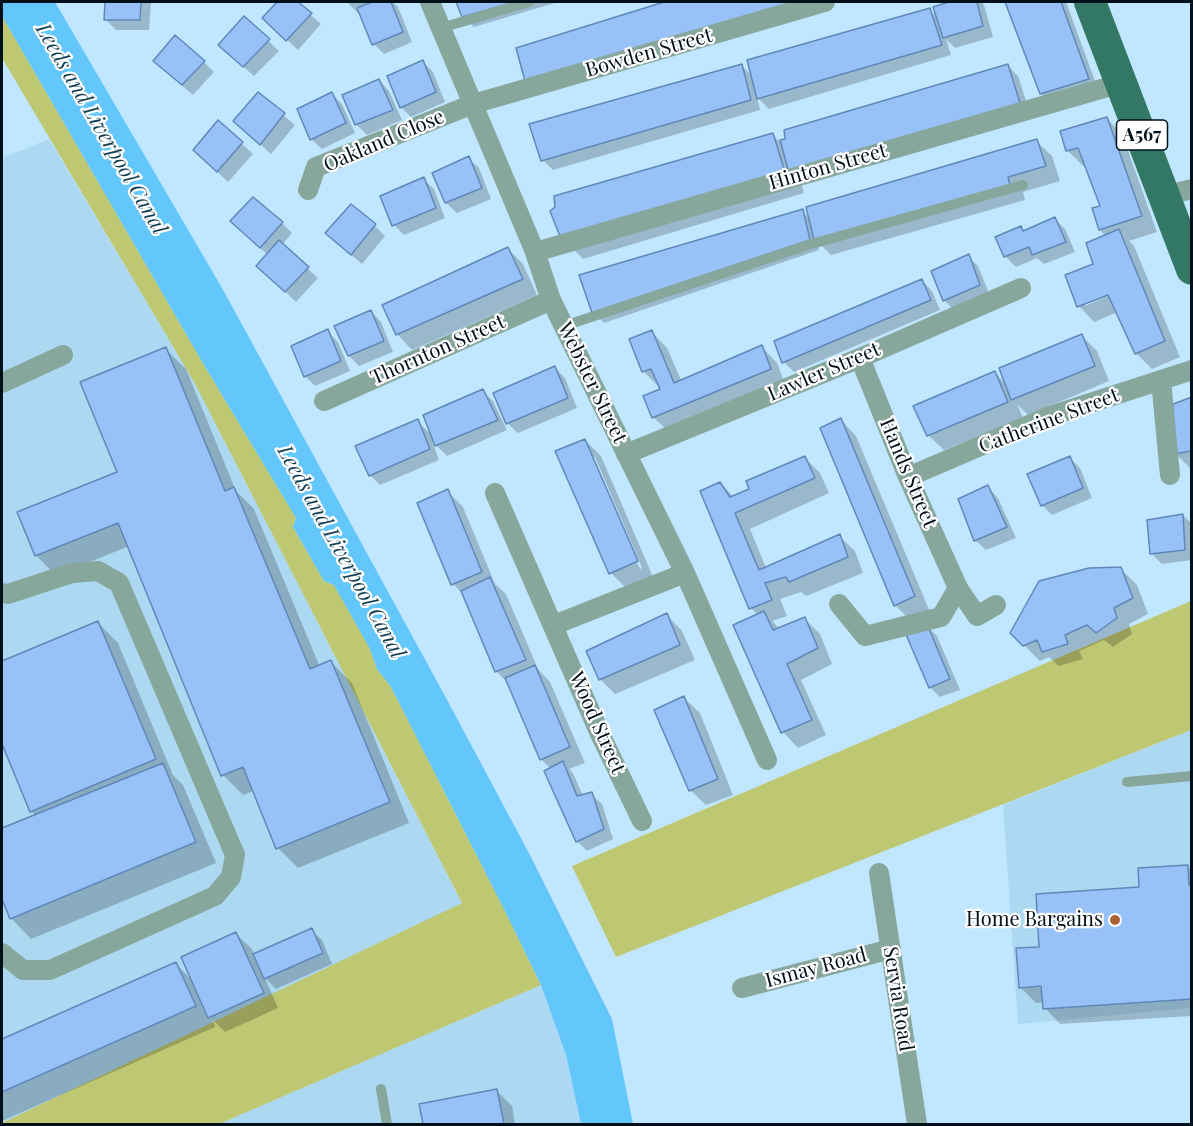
<!DOCTYPE html>
<html>
<head>
<meta charset="utf-8">
<style>
	body { margin:0 }
	#map { position:relative; width:1193px; height:1126px; overflow:hidden; background:#c0e7ff; font-family:"Playfair Display",serif }
	canvas { display:block }
	.frame { position:absolute; inset:0; border:3px solid #00101a; pointer-events:none }
</style>
</head>
<body>
<div id="map">
<canvas width="1193" height="1126"></canvas>
<div class="frame"></div>
</div>
<script>
const ctx = document.querySelector('canvas').getContext('2d');
ctx.lineJoin = 'round';
function fill(path, color) {
  ctx.fillStyle = color;
  ctx.fill(path, 'evenodd');
}
function shape(rows) {
  const path = new Path2D();
  for (const r of rows) {
    path.moveTo(r[0], r[1]);
    for (let i = 2; i < r.length; i += 2) path.lineTo(r[i], r[i + 1]);
  }
  return path;
}
function strokePath(path, color, width, dash) {
  ctx.strokeStyle = color;
  ctx.lineWidth = width;
  ctx.lineCap = dash ? 'butt' : 'round';
  ctx.setLineDash(dash || []);
  ctx.stroke(path);
}
function write(font, color, halo, rows, align = 'center') {
  ctx.font = font + ' "Playfair Display",serif';
  ctx.lineWidth = 4.5;
  ctx.setLineDash([]);
  ctx.textBaseline = 'middle';
  ctx.strokeStyle = halo;
  ctx.fillStyle = color;
  for (const [text, x, y, turn = 0] of rows) {
    ctx.save();
    ctx.translate(x, y);
    ctx.rotate((+turn || 0) * Math.PI / 180);
    ctx.textAlign = isNaN(turn) ? turn : align;
    if (halo) ctx.strokeText(text, 0, 0);
    ctx.fillText(text, 0, 0);
    ctx.restore();
  }
}
const built = shape([
	[49,139,194,382,462,904,2,1123,2,158],
	[1191,730,1191,1008,1018,1024,1003,805],
	[541,985,566,1055,581,1124,219,1124]
]);
const green = shape([
	[2,16,204,365,296,518,293,527,324,581,334,585,348,609,370,649,377,669,391,687,505,911,541,985,219,1124,2,1124,2,1123,462,903,194,382,2,58],
	[1191,601,1191,730,616,957,572,866]
]);
const water = shape([
	[2,2,55,2,222,288,445,696,530,855,612,1019,633,1124,581,1124,566,1055,541,985,505,911,391,687,377,669,370,649,334,585,324,581,293,527,296,518,204,365,2,16]
]);
const shadow = shape([
	[106,2,151,2,149,30,116,30,106,20],
	[279,2,296,2,321,24,298,50,264,18],
	[347,2,393,2,398,7,412,42,384,54,374,44,360,12,358,13],
	[457,2,558,2,474,27,463,16],
	[669,2,833,2,518,49],
	[953,2,981,2,984,5,993,37,955,48,946,39,951,55,769,109,757,97,760,110,553,170,543,160,741,65,753,77,929,10,939,19,935,8],
	[1006,2,1066,2,1098,89,1051,104,1041,94],
	[244,18,279,51,254,76,230,55],
	[204,62,214,72,193,95,165,71],
	[423,62,433,72,445,102,411,117,401,107],
	[1008,66,1018,76,1030,113,801,182,804,193,583,259,562,238,772,134,783,145],
	[379,80,389,91,402,120,367,135,357,125,344,96],
	[258,94,295,125,271,154,246,131],
	[332,94,342,104,355,133,322,149,311,139],
	[1106,118,1122,134,1157,232,1129,241,1134,246,1180,357,1152,369,1136,353,1118,312,1094,322,1079,306,1106,236,1100,230,1094,209,1102,207,1086,165,1083,166,1067,150],
	[1114,291,1115,293,1085,306,1085,303],
	[218,122,253,154,228,182,205,160],
	[1036,141,1052,156,1060,181,1023,192,1025,200,831,255,818,242,819,250,604,323,594,312,802,211,810,219],
	[468,158,479,168,491,199,457,213,446,203,434,174],
	[423,179,434,189,445,218,404,235,394,225],
	[1055,219,1065,229,1075,252,1044,264,1037,258,1016,267,1005,256,1021,228,1025,232],
	[282,223,292,233,282,245,318,278,296,302,269,276,268,255,242,231],
	[375,226,385,236,362,264,337,243],
	[507,248,523,264,537,295,412,350,397,334],
	[968,256,978,266,990,296,955,311,944,300,933,271],
	[922,281,932,291,940,310,794,372,784,362],
	[371,311,381,322,393,352,359,366,349,356],
	[327,331,338,342,350,371,315,386,305,376],
	[652,332,667,348,682,382,762,347,777,363,785,384,669,432,653,417,662,390,643,371],
	[1082,336,1097,351,1109,381,1028,415,1017,404,1023,418,944,450,928,435,994,372,1007,385],
	[165,349,186,369,236,491,254,509,320,667,331,662,352,683,409,823,298,868,278,848,254,791,243,795,223,775,129,546,56,576,36,555,119,473],
	[555,368,565,378,577,408,518,433,507,423],
	[483,391,493,401,507,430,447,456,432,441,439,460,380,485,370,475,417,421,433,436],
	[1192,398,1192,468,1190,468,1175,453],
	[841,420,856,436,930,612,910,620,895,605],
	[585,440,601,456,653,577,626,588,611,573],
	[591,457,595,457,642,568,640,569],
	[804,457,820,473,829,493,750,529,766,568,839,536,855,551,863,573,806,596,801,592,780,599,787,616,772,621,780,629,804,618,820,634,832,664,801,680,826,735,798,748,783,732,735,626,758,615,751,608,720,483,734,497,751,490],
	[1070,458,1080,468,1092,498,1052,515,1042,505],
	[988,487,998,498,1016,538,986,550,975,540],
	[447,491,463,507,495,584,506,594,538,669,550,682,585,763,569,769,573,773,583,796,591,794,602,804,613,839,587,851,577,841,551,769,541,759,509,684,496,671,465,596,453,584],
	[1183,515,1192,524,1192,560,1162,564,1152,554],
	[1121,569,1137,585,1148,614,1129,624,1132,634,1113,647,1104,640,1079,651,1083,659,1059,666,1049,657,1040,661,1012,633],
	[667,615,682,631,695,660,615,694,600,679],
	[97,622,118,643,173,775,183,785,216,863,31,939,11,918,2,895,2,830,36,816,31,811,2,741,2,663],
	[926,625,937,636,960,690,940,697,930,687],
	[684,698,700,713,733,795,706,805,690,790],
	[1187,866,1192,871,1192,1016,1060,1024,1045,1008,1044,1002,1036,1003,1020,987,1041,948,1141,888],
	[311,930,322,940,332,964,276,989,265,978,278,1008,225,1032,213,1020,215,1027,2,1121,2,1041,176,964,193,981,236,934,252,949,254,955],
	[496,1090,512,1106,515,1124,425,1124,421,1105]
]);
const building = shape([
	[105,2,141,2,140,20,104,20,105,2],
	[277,2,298,2,312,13,286,41,262,18,277,2],
	[372,2,391,2,403,32,372,45,357,8,372,2],
	[456,2,515,2,462,17,456,2],
	[664,2,799,2,525,81,516,48,664,2],
	[949,2,977,2,983,26,943,38,933,7,949,2],
	[1005,2,1061,2,1089,79,1040,94,1005,2],
	[930,8,942,45,757,99,747,60,930,8],
	[244,16,270,39,243,67,218,45,244,16],
	[175,35,205,61,182,85,153,61,175,35],
	[423,60,436,92,400,108,387,76,423,60],
	[742,64,751,100,541,161,529,124,742,64],
	[1008,64,1020,103,789,173,780,140,785,139,784,130,1008,64],
	[379,79,393,110,355,125,342,95,379,79],
	[258,92,285,113,260,145,233,121,258,92],
	[332,92,346,123,310,140,297,109,332,92],
	[1107,117,1142,216,1099,230,1092,208,1100,206,1078,148,1066,151,1060,131,1107,117],
	[218,120,243,142,217,172,193,150,218,120],
	[773,133,785,172,561,239,550,211,555,207,554,196,773,133],
	[1037,139,1046,166,1008,177,1010,185,814,240,806,207,1037,139],
	[469,156,482,188,445,203,432,173,469,156],
	[424,177,436,208,392,226,380,196,424,177],
	[253,197,283,222,260,248,230,221,253,197],
	[351,204,376,224,351,255,325,233,351,204],
	[803,209,810,240,592,313,579,275,803,209],
	[1055,217,1066,242,1032,255,1029,247,1004,257,995,237,1021,226,1023,231,1055,217],
	[1119,229,1165,341,1135,354,1108,295,1077,307,1065,275,1093,264,1086,243,1119,229],
	[279,240,309,267,285,292,256,266,279,240],
	[508,247,523,279,396,335,382,305,508,247],
	[969,254,980,285,943,301,931,271,969,254],
	[922,279,931,300,782,363,774,341,922,279],
	[371,310,384,341,348,356,334,326,371,310],
	[328,329,341,361,304,377,291,346,328,329],
	[652,330,674,383,762,345,771,369,652,418,643,396,660,389,651,369,642,372,629,339,652,330],
	[1082,334,1095,366,1011,400,999,368,1082,334],
	[166,347,225,491,234,487,310,669,331,660,390,802,276,849,243,767,221,776,118,523,35,556,17,512,117,472,80,382,166,347],
	[555,366,568,398,506,424,493,393,555,366],
	[995,371,1008,402,927,436,913,406,995,371],
	[483,389,498,420,435,446,423,415,483,389],
	[1192,397,1192,451,1173,454,1173,404,1192,397],
	[841,418,915,596,894,606,820,428,841,418],
	[418,419,430,449,369,476,355,446,418,419],
	[585,439,638,561,609,574,555,451,585,439],
	[805,456,815,478,735,513,759,570,840,534,848,557,789,582,786,577,765,583,772,600,749,609,700,491,720,482,730,497,749,489,746,481,805,456],
	[1070,456,1083,488,1041,506,1027,474,1070,456],
	[988,485,1007,527,974,541,958,499,988,485],
	[448,489,482,572,451,585,417,503,448,489],
	[1183,514,1185,550,1150,554,1147,520,1183,514],
	[1121,567,1133,598,1114,608,1117,618,1096,633,1087,625,1065,635,1068,644,1042,652,1037,640,1023,646,1010,633,1039,581,1089,568,1121,567],
	[490,577,526,660,495,672,461,591,490,577],
	[764,611,773,630,805,617,818,648,787,664,812,720,781,733,733,625,764,611],
	[667,613,680,645,599,680,586,651,667,613],
	[98,621,156,759,30,812,2,744,2,661,98,621],
	[927,624,950,679,929,688,904,630,927,624],
	[535,665,570,747,540,760,505,678,535,665],
	[684,696,718,779,689,791,654,710,684,696],
	[563,761,577,796,592,792,604,829,576,842,544,771,563,761],
	[163,763,196,842,10,919,2,899,2,828,163,763],
	[1188,865,1189,885,1192,885,1192,999,1043,1009,1041,986,1019,988,1016,948,1039,947,1036,894,1139,887,1138,868,1188,865],
	[312,928,323,953,264,979,253,954,312,928],
	[236,932,264,993,208,1018,181,957,236,932],
	[176,962,196,1006,2,1092,2,1039,176,962],
	[497,1089,504,1124,423,1124,419,1104,497,1089]
]);
const lane = shape([
	[441,28,529,2],
	[564,326,808,245,1023,185],
	[1127,782,1192,776],
	[381,1089,387,1124]
]);
const street = shape([
	[430,2,535,252,551,300,685,573,767,760],
	[308,190,316,167,473,104,825,2],
	[1164,196,1192,189],
	[535,252,1122,83],
	[1161,380,1170,475],
	[2,383,63,355],
	[324,401,551,300],
	[626,454,860,358,1021,288],
	[908,477,1050,416,1192,370],
	[495,493,600,734,642,821],
	[958,588,977,616,996,605],
	[2,593,8,594,72,573,98,571,119,583,235,855,231,877,215,896,50,970,23,970,2,953],
	[839,604,865,636,941,617,958,588,908,477,860,358],
	[554,625,685,573],
	[879,873,917,1124],
	[742,988,891,949]
]);
const primary = shape([
	[1090,2,1192,269]
]);
const markers = [
	[1115,920,6,"#a66232"]
];
const shields = [
	[1142,135,51]
];
const shieldNames = [
	["A567",1142,135]
];
const streetNames = [
	["Bowden Street",649,53,-16],
	["Oakland Close",384,141,-23],
	["Hinton Street",828,167,-16],
	["Thornton Street",438,350,-24],
	["Lawler Street",824,372,-23],
	["Webster Street",592,383,64],
	["Catherine Street",1049,421,-21],
	["Hands Street",908,473,67],
	["Wood Street",597,723,66],
	["Ismay Road",816,968,-15],
	["Servia Road",898,999,81]
];
const poiNames = [
	["Home Bargains",1103,920]
];
const waterNames = [
	["Leeds and Liverpool Canal",101,129,60],
	["Leeds and Liverpool Canal",341,552,61]
];
fill(built, '#add8f1');
fill(green, '#bec771');
fill(water, '#64c7fb');
fill(shadow, '#0003');
fill(building, '#98c2f7');
strokePath(building, '#5f88b9', 1.5);
strokePath(lane, '#87a79d', 10);
strokePath(street, '#87a79d', 20);
strokePath(primary, '#337765', 32);
for (const [x, y, r, color] of markers) {
  const dot = new Path2D();
  dot.arc(x, y, r, 0, 2 * Math.PI);
  ctx.fillStyle = color;
  ctx.fill(dot);
  strokePath(dot, '#fff', 2);
}
for (const [x, y, w] of shields) {
  const box = new Path2D();
  box.roundRect(x - w / 2, y - 15, w, 30, 4.5);
  ctx.fillStyle = '#fff';
  ctx.fill(box);
  strokePath(box, '#00101a', 1.5);
}
write('bold 18px', '#00101a', null, shieldNames);
write('20px', '#00101a', '#fff', streetNames);
write('20px', '#00101a', '#fff', poiNames, 'right');
write('italic 21px', '#113d52', '#fff', waterNames);
</script>
</body>
</html>
